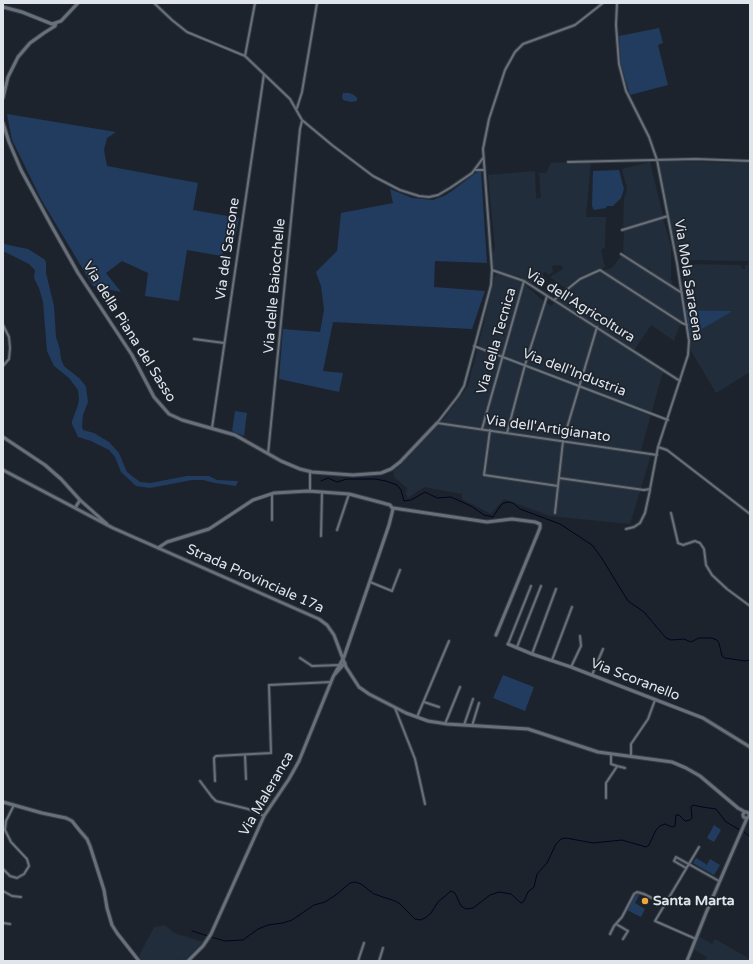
<!DOCTYPE html>
<html>
<head>
<meta charset="utf-8">
<style>
	body { margin:0 }
	#map { position:relative; width:753px; height:964px; overflow:hidden; background:#1c232c; font-family:"Varela Round",sans-serif }
	canvas { display:block }
	.frame { position:absolute; inset:0; border:4px solid #e0e5eb; pointer-events:none }
</style>
</head>
<body>
<div id="map">
<canvas width="753" height="964"></canvas>
<div class="frame"></div>
</div>
<script>
const ctx = document.querySelector('canvas').getContext('2d');
ctx.lineJoin = 'round';
function fill(path, color) {
  ctx.fillStyle = color;
  ctx.fill(path, 'evenodd');
}
function shape(rows) {
  const path = new Path2D();
  for (const r of rows) {
    if (r.length === 3) {
      path.moveTo(r[0] + r[2], r[1]);
      path.arc(r[0], r[1], r[2], 0, 2 * Math.PI);
      continue;
    }
    path.moveTo(r[0], r[1]);
    for (let i = 2; i < r.length; i += 2) path.lineTo(r[i], r[i + 1]);
  }
  return path;
}
function strokePath(path, color, width, dash) {
  ctx.strokeStyle = color;
  ctx.lineWidth = width;
  ctx.lineCap = dash ? 'butt' : 'round';
  ctx.setLineDash(dash || []);
  ctx.stroke(path);
}
function write(font, color, halo, rows, align = 'center') {
  ctx.font = font + ' "Varela Round",sans-serif';
  ctx.lineWidth = 3.5;
  ctx.setLineDash([]);
  ctx.textBaseline = 'middle';
  ctx.strokeStyle = halo;
  ctx.fillStyle = color;
  for (const [text, x, y, turn = 0] of rows) {
    ctx.save();
    ctx.translate(x, y);
    ctx.rotate((+turn || 0) * Math.PI / 180);
    ctx.textAlign = isNaN(turn) ? turn : align;
    if (halo) ctx.strokeText(text, 0, 0);
    ctx.fillText(text, 0, 0);
    ctx.restore();
  }
}
const built = shape([
	[591,161,586,217,606,217,605,247,601,250,605,267,579,277,565,288,550,277,563,269,561,265,552,266,553,272,548,275,546,272,543,273,544,277,536,284,529,283,524,278,493,269,491,258,495,248,488,175,535,171,536,198,538,199,541,197,539,173,546,173,551,163],
	[660,161,750,163,750,372,716,393,691,351,690,336,731,311,686,310,682,270,685,266,688,264,739,265,740,266,742,266,742,269,745,269,745,265,748,265,748,261,683,260,678,257,659,163],
	[650,162,663,216,625,227,623,226,624,199,627,189,622,169],
	[663,219,671,247,671,280,673,282,671,284,652,272,650,268,646,268,625,254,623,251,624,230],
	[621,256,622,256,677,291,680,295,684,321,681,322,605,271,605,270,612,268],
	[600,272,680,324,674,341,651,325,633,352,663,372,640,453,651,455,630,524,550,516,504,499,491,514,462,499,462,494,424,487,408,498,406,494,407,488,394,477,393,471,398,468,443,420,468,386,482,331,494,277,497,274,521,281,542,300,551,306,580,280],
	[165,925,174,933,203,942,185,961,181,961,178,959,176,961,142,961,139,956,154,927],
	[698,936,712,944,715,939,750,959,750,961,705,961,707,957,693,949]
]);
const green = shape([
	[659,28,663,43,658,45,668,85,630,95,621,65,619,36],
	[343,93,349,93,354,95,357,98,357,101,351,102,343,100,342,96],
	[7,114,116,132,107,138,104,150,107,166,198,183,193,210,239,218,235,239,226,238,222,256,187,250,179,301,145,296,148,273,122,261,106,273,121,292,93,286,42,201,12,140],
	[619,170,624,189,621,198,613,206,607,206,606,208,594,210,592,206,593,171],
	[477,172,481,172,487,263,435,261,434,287,485,291,472,329,333,322,323,371,343,373,339,392,279,379,283,329,320,332,324,310,321,286,316,272,337,251,341,213,393,203,390,189,412,198,433,200,444,196,452,191],
	[3,243,8,245,28,249,44,259,46,262,46,273,54,306,56,337,60,350,61,359,64,366,79,378,85,385,86,387,88,402,83,415,82,427,83,430,94,433,109,442,119,453,127,472,140,482,150,483,187,476,209,476,217,480,238,481,236,486,215,483,203,480,192,480,150,488,136,486,121,472,115,457,109,450,91,441,78,437,72,424,72,421,78,405,79,399,78,390,69,378,54,366,47,351,43,302,39,288,34,278,35,270,29,264,3,251],
	[686,310,731,311,731,312,690,336],
	[235,411,247,413,244,436,232,431],
	[503,675,534,687,525,711,493,698],
	[714,825,721,830,714,842,707,838],
	[696,858,706,864,706,866,710,859,720,865,714,875,693,863],
	[636,893,640,894,635,903,645,909,641,917,627,910]
]);
const stream = shape([
	[321,481,328,478,337,482,347,479,375,479,386,481,397,485,401,490,404,501,411,500,425,492,437,498,451,497,471,506,484,515,489,516,493,517,501,505,504,503,509,502,513,503,520,509,560,524,592,545,601,557,628,601,644,612,666,638,671,640,684,639,691,642,699,638,712,638,717,640,719,643,722,656,725,658,745,661,750,660],
	[743,831,750,837],
	[192,931,208,936],
	[211,937,225,941,243,940,258,929,268,925,283,923,292,920,314,905,325,902,337,894,350,883,355,882,361,884,374,894,395,901,400,904,415,919,420,920,425,918,431,913,438,902,451,891,455,893,461,906,466,909,473,908,490,895,499,892,511,894,521,903,524,901,528,892,534,887,537,874,547,863,556,844,561,839,566,838,593,843,622,840,646,847,649,845,656,830,660,826,665,824,672,827,675,826,676,815,679,815,685,821,690,820,692,818,691,807,693,805,702,807,716,809,726,822,740,830]
]);
const street = shape([
	[154,3,172,20,187,32,245,56,290,99,302,120,332,145,373,176,400,190,419,196,429,197,438,195,450,188,472,173,483,158],
	[603,3,575,25,523,44,515,52,505,70,489,119,483,149,492,270,491,285,464,386,458,396,437,423,657,455],
	[245,56,255,3],
	[297,108,302,92,317,3],
	[568,162,696,159,750,161],
	[476,170,484,170],
	[622,230,668,216],
	[621,254,682,293],
	[492,270,524,281,680,381],
	[554,300,580,279,600,270,682,323,687,325],
	[3,325,9,337,10,348,9,359,3,366],
	[194,339,224,343],
	[474,346,668,420],
	[212,428,264,74],
	[482,429,524,281],
	[490,430,484,475,558,486],
	[507,433,525,365,547,296],
	[658,447,667,450,750,514],
	[268,454,300,129,302,121],
	[310,472,310,491],
	[559,478,644,490,650,489,658,447,688,355,689,341,677,263,657,160,649,137,626,91,619,64,616,25,617,3],
	[272,494,272,520],
	[555,513,563,441,597,327],
	[671,513,678,543,683,545,695,541,700,543,704,549,706,565,712,575,727,589,750,606],
	[626,529,634,527,640,523,645,513,650,490],
	[337,530,349,494],
	[321,536,322,492],
	[370,582,392,591,400,570],
	[508,644,531,586],
	[517,647,541,586],
	[532,654,556,589],
	[300,658,312,666,340,665],
	[552,660,572,607],
	[571,667,581,646,580,636],
	[592,675,603,649],
	[424,702,439,707],
	[395,708,415,759,425,804],
	[417,717,449,641],
	[445,724,460,687],
	[464,725,473,699],
	[472,726,479,703],
	[245,755,246,779],
	[631,756,631,744,648,719,655,700],
	[617,766,625,768],
	[200,781,212,797,216,801,248,809,264,816],
	[215,781,214,758,216,756,271,753,269,685,331,682],
	[606,798,606,783,616,768,617,766,611,764,611,754],
	[686,868,674,861,676,857,719,881],
	[3,869,10,876,17,878,24,874,29,866,27,859,11,842,5,830,6,821,14,805],
	[3,891,12,896,21,897],
	[3,923,10,924],
	[616,924,628,931,623,939],
	[610,934,614,926,622,917,634,894,637,892,644,894,664,904],
	[696,939,655,921,699,847],
	[358,961,364,943],
	[379,961,383,948]
]);
const secondary = shape([
	[3,7,22,12,52,24,61,21,78,3],
	[3,98,8,77,18,57,30,43,44,33,55,26,56,23],
	[3,123,9,142,21,170,51,225,78,273,132,355,154,397,169,414,182,420,235,435,281,461,300,469,312,472,353,475,381,473,391,469,400,462,437,423],
	[3,437,45,465,61,479,80,500,75,508],
	[3,470,113,528,319,619,327,625,334,635,346,667,359,687,369,694,406,713,428,721,447,724,528,729,598,752,672,762,686,768,700,776,738,808,745,812],
	[80,500,107,524],
	[393,508,487,522,512,519,535,522,540,524,540,528,496,635],
	[158,548,167,542,209,529,253,500,274,493,308,491,349,494,383,503,390,505,393,509,389,525,344,657,333,677,299,761,289,779,264,816,211,934,203,946,188,961],
	[508,644,532,654,571,667,703,718,750,747],
	[335,674,345,663],
	[3,802,42,813,66,818,72,821,80,831,87,839,90,846,104,890,107,908,112,925,117,933,139,961],
	[746,815,3],
	[687,961,706,913,747,818]
]);
const markers = [
	[645,901,4,"#eca93a"]
];
const streetNames = [
	["Via del Sassone",228,249,-82],
	["Via Mola Saracena",688,280,81],
	["Via delle Baiocchelle",275,286,-85],
	["Via dell'Agricoltura",580,306,32],
	["Via della Piana del Sasso",129,332,58],
	["Via della Tecnica",497,341,-74],
	["Via dell'Industria",574,373,21],
	["Via dell'Artigianato",548,429,8],
	["Strada Provinciale 17a",255,579,24],
	["Via Scoranello",635,680,21],
	["Via Maleranca",267,794,-60]
];
const poiNames = [
	["Santa Marta",653,901]
];
fill(built, '#222d3b');
fill(green, '#213c5f');
strokePath(stream, '#000621', 1);
strokePath(street, '#373d44', 4);
strokePath(secondary, '#373d44', 5);
strokePath(street, '#68707b', 2);
strokePath(secondary, '#68707b', 3);
for (const [x, y, r, color] of markers) {
  const dot = new Path2D();
  dot.arc(x, y, r, 0, 2 * Math.PI);
  ctx.fillStyle = color;
  ctx.fill(dot);
  strokePath(dot, '#1c232c', 1.5);
}
write('14px', '#e0e5eb', '#1c232c', streetNames);
write('bold 14px', '#e0e5eb', '#1c232c', poiNames, 'left');
</script>
</body>
</html>
